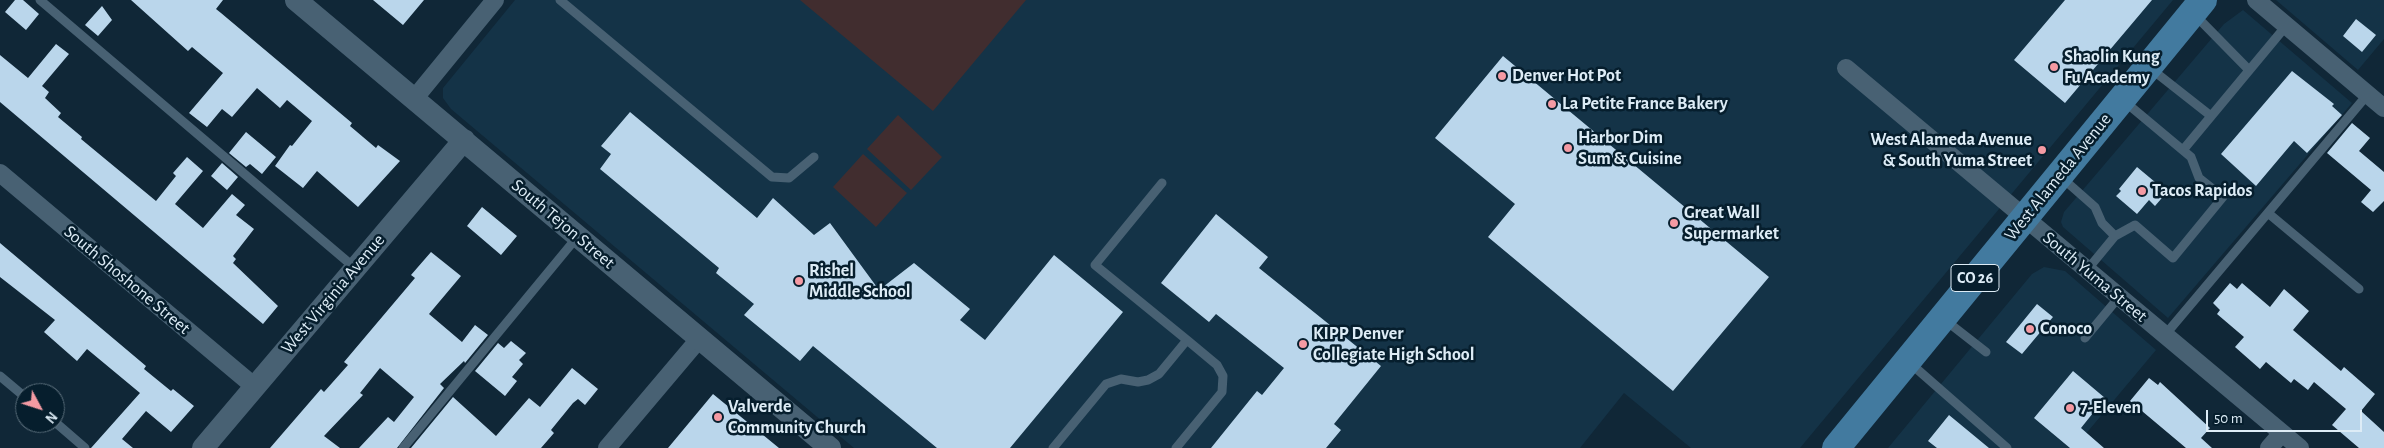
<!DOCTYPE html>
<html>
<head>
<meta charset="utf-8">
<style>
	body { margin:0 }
	#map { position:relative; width:2384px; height:448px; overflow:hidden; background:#102737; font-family:"Alegreya Sans",sans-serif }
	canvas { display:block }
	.north { position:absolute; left:15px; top:383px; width:50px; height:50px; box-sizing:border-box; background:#061e2d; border:1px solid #5c707d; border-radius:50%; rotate:130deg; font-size:14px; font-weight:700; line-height:20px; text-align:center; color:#ddecf6 }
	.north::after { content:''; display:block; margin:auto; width:18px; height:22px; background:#f49aa3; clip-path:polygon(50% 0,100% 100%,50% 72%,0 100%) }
	.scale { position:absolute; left:2206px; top:410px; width:156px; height:22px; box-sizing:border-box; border:2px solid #ddecf6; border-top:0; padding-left:6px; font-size:15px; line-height:18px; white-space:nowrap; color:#ddecf6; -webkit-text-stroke:4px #061e2d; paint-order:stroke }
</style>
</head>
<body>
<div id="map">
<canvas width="2384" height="448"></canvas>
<div class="north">N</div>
<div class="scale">50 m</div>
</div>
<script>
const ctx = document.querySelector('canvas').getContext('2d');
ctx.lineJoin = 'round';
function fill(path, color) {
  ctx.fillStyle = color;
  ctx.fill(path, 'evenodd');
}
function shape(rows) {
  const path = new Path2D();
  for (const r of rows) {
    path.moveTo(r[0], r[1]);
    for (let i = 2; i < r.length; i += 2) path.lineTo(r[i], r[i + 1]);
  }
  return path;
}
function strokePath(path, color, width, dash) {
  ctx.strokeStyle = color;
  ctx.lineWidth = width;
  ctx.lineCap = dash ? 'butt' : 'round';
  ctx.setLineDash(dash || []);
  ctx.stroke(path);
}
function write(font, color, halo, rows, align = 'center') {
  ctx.font = font + ' "Alegreya Sans",sans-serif';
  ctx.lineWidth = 5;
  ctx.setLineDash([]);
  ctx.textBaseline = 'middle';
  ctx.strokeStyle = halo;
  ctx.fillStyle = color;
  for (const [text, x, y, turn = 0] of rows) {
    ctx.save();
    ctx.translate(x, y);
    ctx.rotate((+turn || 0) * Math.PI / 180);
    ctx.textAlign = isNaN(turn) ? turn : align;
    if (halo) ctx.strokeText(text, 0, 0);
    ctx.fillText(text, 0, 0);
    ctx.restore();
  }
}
const built = shape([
	[515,0,2173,0,1800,448,1691,448,1624,393,1580,448,854,448,451,109,443,98,443,88],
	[2276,0,2384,0,2384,39,2358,70],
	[2243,10,2352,103,2168,318,2063,227,2061,222,2064,212,2224,24],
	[2044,267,2065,271,2156,350,2074,448,1888,448,2032,274]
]);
const green = shape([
	[800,0,1026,0,933,111],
	[898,115,942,157,911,190,867,149],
	[863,154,907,193,876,227,833,187]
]);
const building = shape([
	[15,0,23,0,39,14,26,30,5,12],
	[131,0,223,0,216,9,221,13,352,123,350,126,376,148,378,145,400,161,358,207,317,171,303,188,275,166,290,145,292,146,312,121,287,100,280,108,257,88,232,117,222,109,207,127,189,113,223,73,192,47,188,51],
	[373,0,424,0,403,25],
	[2065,0,2152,0,2065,103,2014,60],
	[102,6,112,20,98,36,85,25],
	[2356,19,2376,35,2362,52,2343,36],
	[56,44,69,54,42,86,49,92,45,98,61,113,58,117,82,137,81,139,156,201,176,176,173,173,187,157,203,171,175,204,203,228,232,194,245,205,236,215,254,229,233,256,236,259,233,263,278,306,263,324,0,102,0,55,28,78],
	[1503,56,1769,277,1673,391,1488,237,1515,204,1435,138],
	[2292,71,2334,104,2332,106,2342,115,2307,153,2294,141,2256,186,2221,154],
	[630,112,757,218,773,198,814,235,830,223,879,290,914,263,970,309,960,320,985,340,1054,255,1123,312,1010,448,937,448,813,346,800,361,744,315,754,304,716,273,719,268,600,169,611,154,601,146],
	[2352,123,2370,138,2359,151,2384,172,2384,201,2373,212,2361,202,2371,190,2327,153],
	[246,132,276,157,262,174,250,164,246,167,229,153],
	[222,163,238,177,227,190,211,176],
	[2137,167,2167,192,2155,206,2149,200,2137,214,2116,196,2121,191,2119,189],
	[482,207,517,236,501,255,467,226],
	[1216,214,1268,257,1259,268,1381,366,1334,424,1341,430,1326,448,1211,448,1257,391,1262,395,1284,368,1216,314,1209,322,1161,283],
	[0,243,146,366,144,369,171,391,173,389,194,406,171,432,146,411,122,439,133,448,91,448,140,393,87,349,77,361,44,332,55,320,0,277],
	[431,252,461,276,429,314,462,342,475,325,488,335,465,363,464,361,440,384,444,388,397,448,359,448,388,417,394,422,414,397,380,368,360,393,363,395,324,436,340,448,270,448,321,389,324,392,348,365,344,362,415,278,411,275],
	[2230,283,2237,289,2242,283,2270,307,2284,289,2309,311,2293,330,2341,371,2344,367,2375,394,2361,411,2384,432,2384,448,2359,448,2332,425,2346,409,2314,382,2308,390,2294,379,2291,383,2266,362,2260,369,2235,347,2244,337,2217,314,2220,310,2213,303],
	[2037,304,2053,317,2022,354,2006,342],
	[511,341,526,353,519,360,523,364,512,377,517,381,505,396,475,371,498,343,504,348],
	[572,368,598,389,585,405,578,399,573,403,551,430,554,433,541,448,411,448,453,397,496,436,529,398,540,407],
	[2073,371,2105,398,2081,428,2104,448,2070,448,2034,418],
	[2149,378,2158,385,2160,382,2210,428,2201,438,2212,448,2186,448,2130,401],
	[713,394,779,448,668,448],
	[1949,415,1989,448,1937,448,1928,441]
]);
const service = shape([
	[40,0,355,268],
	[560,0,772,177,789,178,814,157],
	[2195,15,2249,70],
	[2150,68,2211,116],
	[2183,150,2286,26],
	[2061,177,2095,207,2102,223,2115,236,2087,270],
	[1162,183,1095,265,1187,340],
	[2268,213,2359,289],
	[2115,236,2135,225,2173,258,2223,197,2199,178,2191,157,2124,101],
	[1945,320,1986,352],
	[2165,335,2368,94],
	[2085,338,2119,297],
	[1910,363,2007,448],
	[0,376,25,397],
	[55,422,85,448],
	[403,448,578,236],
	[1053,448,1106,384,1121,379,1138,382,1148,380,1159,374,1187,340,1217,365,1223,376,1222,392,1176,448]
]);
const minor = shape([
	[2256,0,2384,108],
	[1846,68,2300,448],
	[414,99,495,0],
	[0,173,255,387],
	[607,448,700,338],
	[2269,448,2282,433]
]);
const tertiary = shape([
	[296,0,830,448],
	[203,448,464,140]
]);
const primary = shape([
	[1836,448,2203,0]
]);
const markers = [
	[2054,67,5,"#f49aa3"],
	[1502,76,5,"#f49aa3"],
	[1552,104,5,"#f49aa3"],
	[1568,148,5,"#f49aa3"],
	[2042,150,5,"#f49aa3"],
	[2142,191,5,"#f49aa3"],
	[1674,223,5,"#f49aa3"],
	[799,281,5,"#f49aa3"],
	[2030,329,5,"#f49aa3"],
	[1303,344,5,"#f49aa3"],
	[2070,408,5,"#f49aa3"],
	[718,417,5,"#f49aa3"]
];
const shields = [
	[1975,278,48]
];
const shieldNames = [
	["CO 26",1975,278]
];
const poiNames = [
	["Shaolin Kung",2064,57],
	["Fu Academy",2064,78],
	["Denver Hot Pot",1512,76],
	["La Petite France Bakery",1562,104],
	["Harbor Dim",1578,138],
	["Sum & Cuisine",1578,159],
	["West Alameda Avenue",2032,140,"right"],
	["& South Yuma Street",2032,161,"right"],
	["Tacos Rapidos",2152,191],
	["Great Wall",1684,213],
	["Supermarket",1684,234],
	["Rishel",809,271],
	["Middle School",809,292],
	["Conoco",2040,329],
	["KIPP Denver",1313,334],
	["Collegiate High School",1313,355],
	["Valverde",728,407],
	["Community Church",728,428],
	["7-Eleven",2080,408]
];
const streetNames = [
	["West Alameda Avenue",2058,177,-51],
	["South Tejon Street",563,224,40],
	["South Yuma Street",2095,277,40],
	["South Shoshone Street",127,280,40],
	["West Virginia Avenue",333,294,-50]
];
fill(built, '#143347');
fill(green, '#412d2f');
fill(building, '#bad6eb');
strokePath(service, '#486173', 9);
strokePath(minor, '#486173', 18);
strokePath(tertiary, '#486173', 22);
strokePath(primary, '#427a9f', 28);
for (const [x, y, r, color] of markers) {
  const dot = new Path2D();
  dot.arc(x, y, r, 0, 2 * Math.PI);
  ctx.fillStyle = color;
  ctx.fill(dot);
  strokePath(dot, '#061e2d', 2);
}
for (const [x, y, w] of shields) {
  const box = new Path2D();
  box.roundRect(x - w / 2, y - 13.5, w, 27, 4);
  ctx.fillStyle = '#061e2d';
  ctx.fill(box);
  strokePath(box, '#ddecf6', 1);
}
write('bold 16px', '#ddecf6', null, shieldNames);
write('bold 18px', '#ddecf6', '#061e2d', poiNames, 'left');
write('18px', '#ddecf6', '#061e2d', streetNames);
</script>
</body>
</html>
